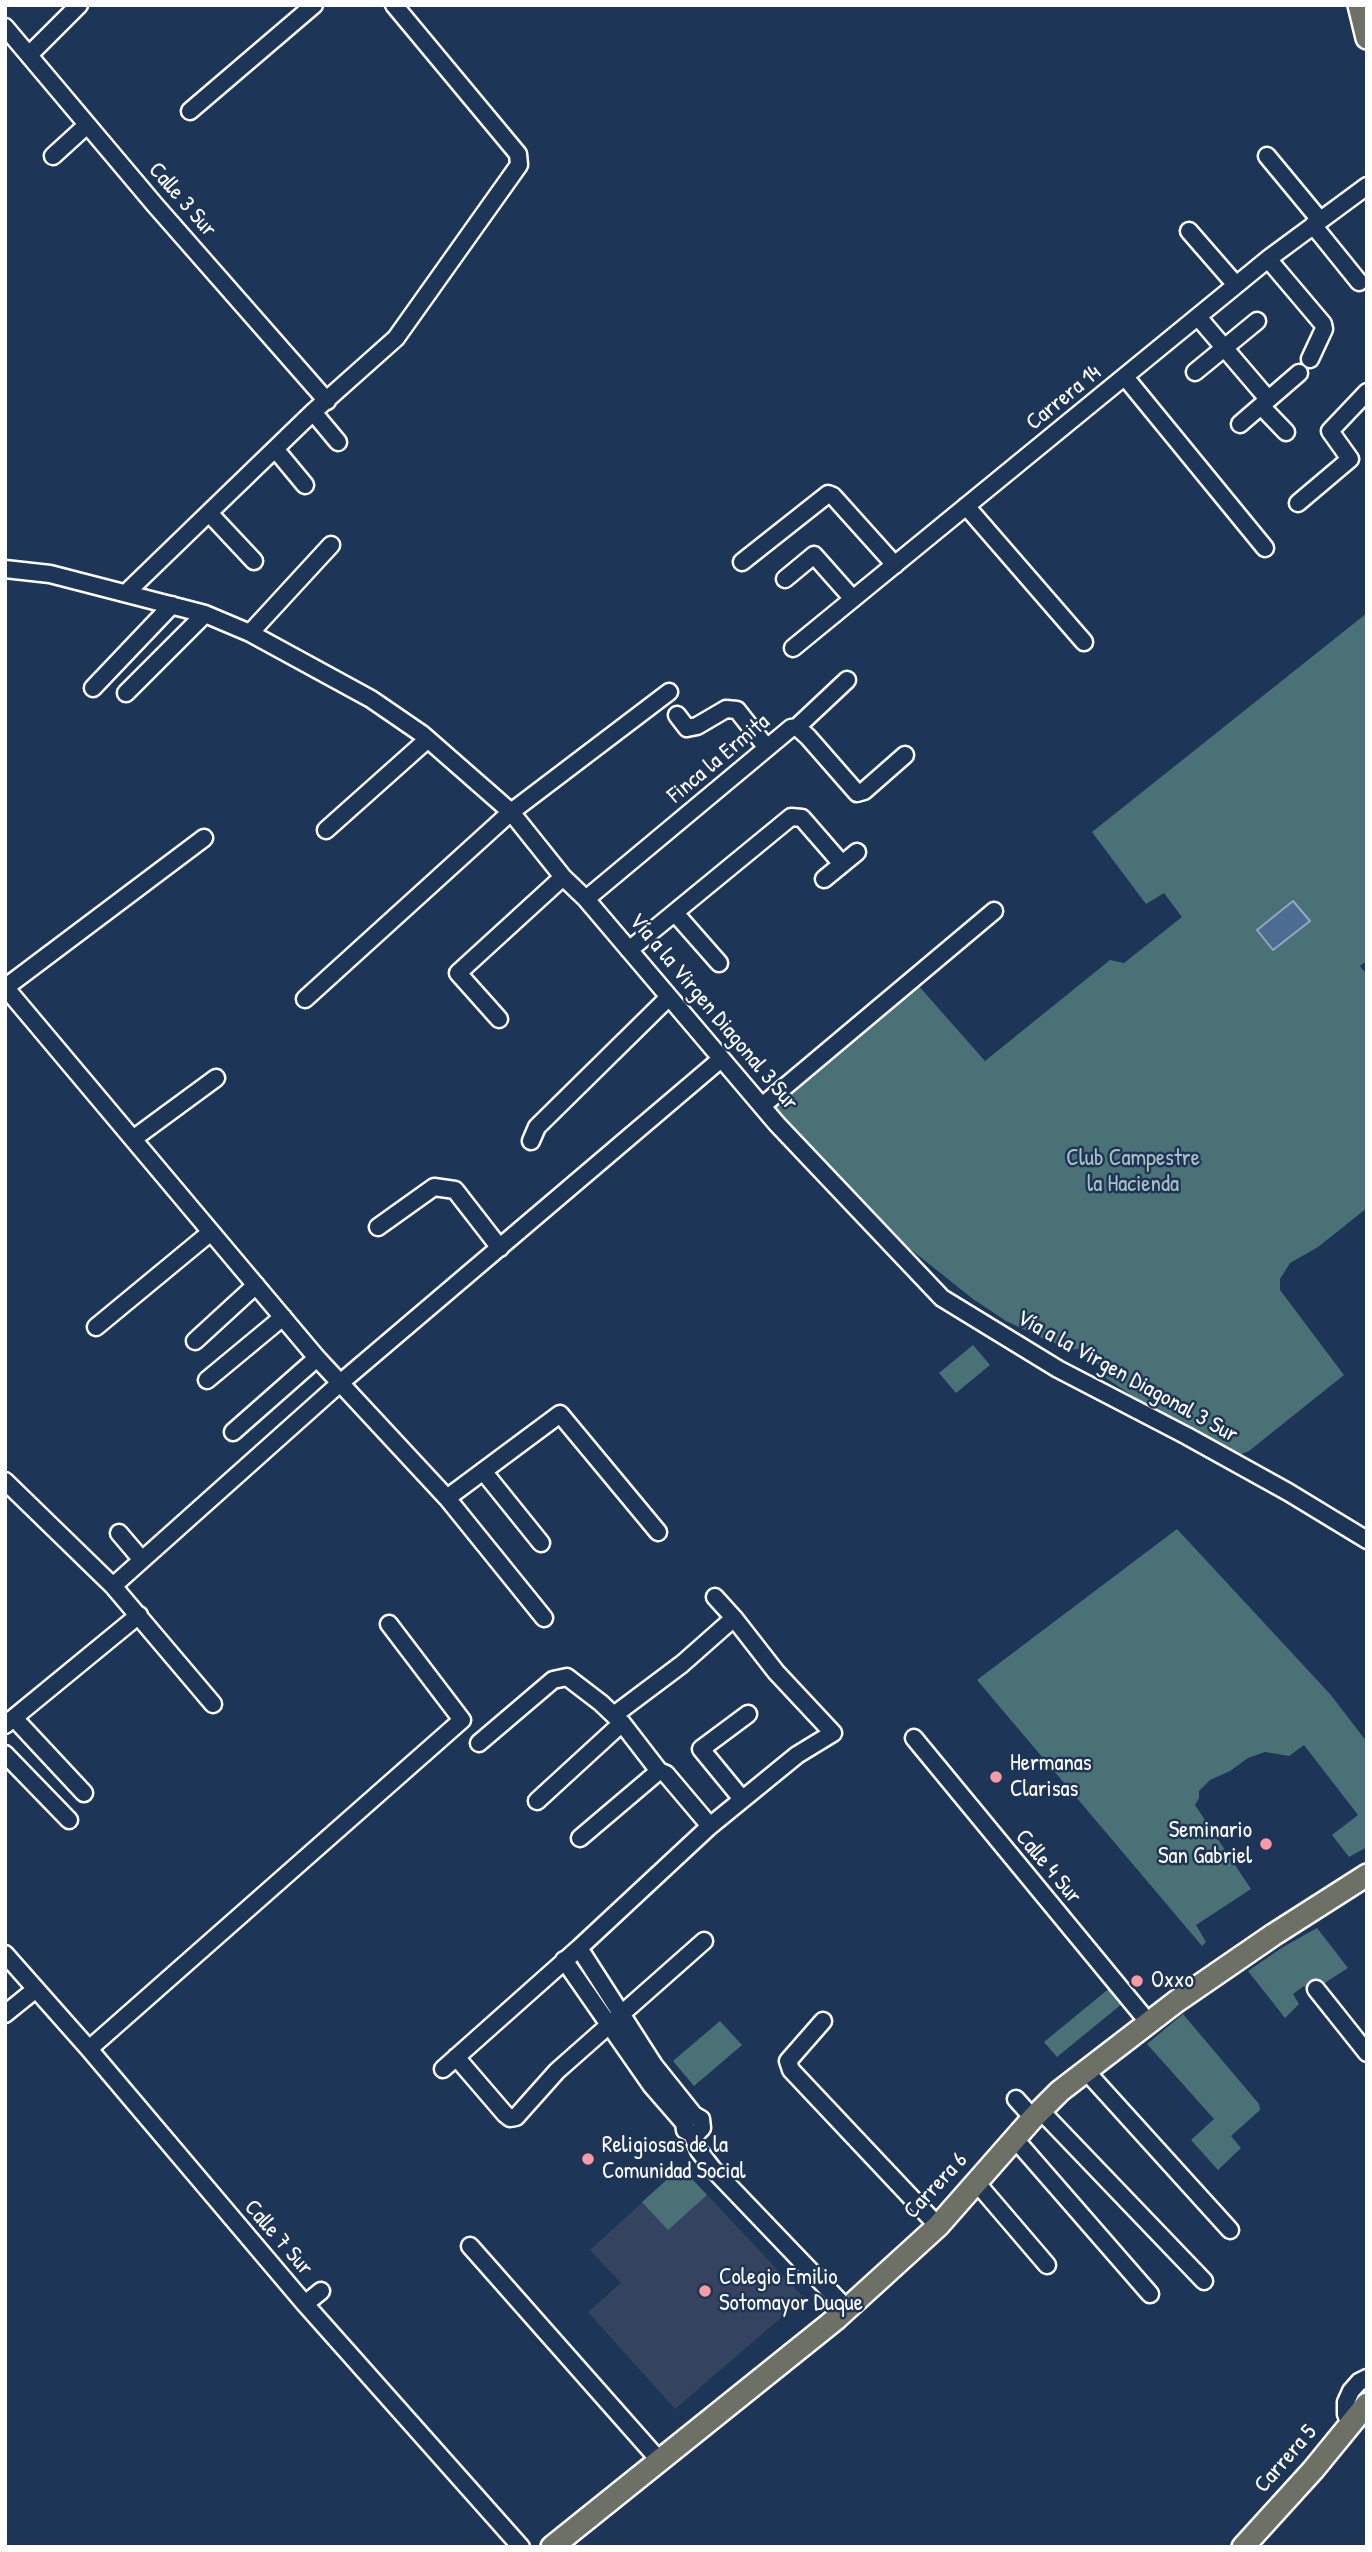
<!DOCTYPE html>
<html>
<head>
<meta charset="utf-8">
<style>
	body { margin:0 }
	#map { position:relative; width:1372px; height:2552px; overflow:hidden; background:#1d3557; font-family:"Patrick Hand",sans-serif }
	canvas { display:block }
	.frame { position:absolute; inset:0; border:7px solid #fff; pointer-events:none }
</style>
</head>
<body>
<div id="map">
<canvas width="1372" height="2552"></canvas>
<div class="frame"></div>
</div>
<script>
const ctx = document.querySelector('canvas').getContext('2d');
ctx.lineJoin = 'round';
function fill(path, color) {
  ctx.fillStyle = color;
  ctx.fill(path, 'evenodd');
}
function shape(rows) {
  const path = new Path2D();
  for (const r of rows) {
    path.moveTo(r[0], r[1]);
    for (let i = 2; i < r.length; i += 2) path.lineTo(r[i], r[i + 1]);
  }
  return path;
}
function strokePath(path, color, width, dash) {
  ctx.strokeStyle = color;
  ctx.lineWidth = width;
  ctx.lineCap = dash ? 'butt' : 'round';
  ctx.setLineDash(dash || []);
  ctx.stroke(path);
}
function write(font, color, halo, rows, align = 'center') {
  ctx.font = font + ' "Patrick Hand",sans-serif';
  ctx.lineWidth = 5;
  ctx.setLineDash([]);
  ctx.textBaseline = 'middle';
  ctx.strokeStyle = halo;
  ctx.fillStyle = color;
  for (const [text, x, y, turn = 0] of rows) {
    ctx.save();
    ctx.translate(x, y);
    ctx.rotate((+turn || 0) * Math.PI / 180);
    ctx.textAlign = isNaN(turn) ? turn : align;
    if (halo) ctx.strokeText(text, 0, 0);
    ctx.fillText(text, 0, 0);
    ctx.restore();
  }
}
const built = shape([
	[681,2167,804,2298,675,2409,588,2312,621,2283,590,2250]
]);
const green = shape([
	[1367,613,1367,961,1360,966,1367,975,1367,1208,1318,1247,1290,1263,1280,1279,1280,1290,1344,1375,1249,1451,1239,1455,1134,1397,1106,1378,1087,1347,1072,1350,1044,1339,1006,1321,973,1299,909,1248,773,1109,917,984,985,1061,1110,960,1124,963,1182,917,1164,893,1146,904,1092,832],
	[973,1345,990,1365,956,1393,939,1373],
	[1177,1529,1330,1694,1367,1742,1367,1847,1349,1857,1332,1835,1358,1815,1304,1745,1289,1756,1265,1752,1248,1758,1230,1771,1210,1780,1199,1791,1199,1798,1195,1805,1251,1889,1196,1925,1206,1942,1202,1946,977,1680],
	[1317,1928,1348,1968,1309,1993,1304,1986,1293,1994,1299,2004,1285,2018,1248,1971,1283,1947],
	[1111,1987,1123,2003,1057,2057,1044,2042],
	[1183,2014,1259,2104,1260,2110,1231,2136,1241,2148,1218,2170,1191,2140,1214,2119,1147,2044],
	[720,2021,742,2045,694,2086,673,2061],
	[681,2167,707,2195,668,2230,642,2202]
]);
const water = shape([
	[1293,901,1310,921,1273,950,1257,930,1293,901]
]);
const minor = shape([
	[5,27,155,205,327,401],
	[29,55,79,5],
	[190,111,314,5],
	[53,156,87,125],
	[1267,156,1320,220],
	[1313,225,1359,282],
	[1189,231,1236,285],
	[1268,259,1323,324,1324,329,1310,359],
	[1198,317,1268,399],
	[1195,372,1257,321],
	[1125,377,1265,548],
	[1261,406,1286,432],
	[313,412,338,442],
	[1240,424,1299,373],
	[276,450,305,485],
	[1298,503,1350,459,1330,431,1367,392],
	[966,506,1084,642],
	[209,513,254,561],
	[742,562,828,494,833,496,895,565],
	[5,569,50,574,205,614,250,633,371,699,422,734,511,812,563,877,586,899,777,1124,942,1298,1058,1369,1187,1436,1288,1492,1367,1540],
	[785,579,814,555,853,599],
	[127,592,313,412,396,338,519,165,518,154,394,5],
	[250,633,331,545],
	[793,648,1268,259,1367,186],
	[93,688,172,605],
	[126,693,205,614],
	[677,715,687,728,697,726,726,709,737,710,767,748],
	[797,727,808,737,857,793,864,791,905,755],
	[326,830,428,739],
	[824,879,857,852],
	[586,899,791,728,797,727,847,680],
	[675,913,719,963],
	[629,950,791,817,802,818,842,864],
	[5,987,317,1358,447,1498,544,1618],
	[6,987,204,838],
	[305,999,511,812,669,692],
	[499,1019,458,973,563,877],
	[762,1106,994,911],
	[133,1139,216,1078],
	[531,1141,537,1127,668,998],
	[378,1227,434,1187,455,1190,500,1248],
	[96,1327,211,1232],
	[195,1341,256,1285],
	[207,1380,283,1317],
	[233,1432,317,1358],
	[483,1471,541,1543],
	[5,1481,113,1586,213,1704],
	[447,1498,560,1414,658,1532],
	[119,1533,142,1560],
	[113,1586,339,1384,721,1059],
	[614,1715,682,1664,734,1618,715,1597],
	[14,1718,84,1793],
	[5,1725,139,1615],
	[914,1738,1149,2023],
	[479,1743,553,1680,567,1677,601,1703,622,1723,659,1771,666,1774,710,1826],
	[5,1754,69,1820],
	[742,1799,701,1749,748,1714],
	[537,1801,622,1723],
	[580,1838,659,1771],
	[579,1948,654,2065,694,2115,701,2119,702,2128,696,2134,692,2134,685,2130,684,2123,690,2116,694,2115],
	[5,1954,89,2049,305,2304,521,2547],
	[564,1960,651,2085,684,2123],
	[1316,1989,1367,2053],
	[5,2014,36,1989],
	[823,2021,788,2061,791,2070,938,2226],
	[89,2049,462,1720,389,1624],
	[456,2057,505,2114,510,2118,516,2117,557,2071,704,1941],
	[443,2069,579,1948,710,1826,797,1755,833,1733,776,1672,734,1618],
	[1086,2071,1230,2230],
	[1016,2099,1033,2118],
	[1041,2111,1204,2281],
	[692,2134,699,2151,712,2168,847,2309],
	[1015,2139,1150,2294],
	[976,2182,1047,2265],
	[470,2246,660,2461],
	[305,2304,321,2291],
	[1350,2425,1346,2414,1346,2402,1351,2391,1359,2382,1367,2378]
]);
const major = shape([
	[1359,5,1367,38],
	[552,2547,837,2318,938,2226,1033,2118,1060,2091,1177,2001,1273,1935,1367,1875],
	[1243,2547,1313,2470,1367,2404]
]);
const markers = [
	[996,1777,7,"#ff9aa2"],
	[1266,1844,7,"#ff9aa2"],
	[1137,1981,7,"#ff9aa2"],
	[588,2159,7,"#ff9aa2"],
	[705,2291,7,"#ff9aa2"]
];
const streetNames = [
	["Calle 3 Sur",182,200,49],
	["Carrera 14",1064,398,-39],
	["Finca la Ermita",719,759,-40],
	["Vía a la Virgen Diagonal 3 Sur",713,1012,50],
	["Vía a la Virgen Diagonal 3 Sur",1127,1377,29],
	["Calle 4 Sur",1048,1867,50],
	["Carrera 6",936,2186,-47],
	["Calle 7 Sur",278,2238,49],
	["Carrera 5",1286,2459,-49]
];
const parkNames = [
	["Club Campestre",1133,1159],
	["la Hacienda",1133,1185]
];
const poiNames = [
	["Hermanas",1010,1764],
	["Clarisas",1010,1790],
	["Seminario",1252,1831,"right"],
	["San Gabriel",1252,1857,"right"],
	["Oxxo",1151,1981],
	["Religiosas de la",602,2146],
	["Comunidad Social",602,2172],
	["Colegio Emilio",719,2278],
	["Sotomayor Duque",719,2304]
];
fill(built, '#344460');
fill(green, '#4a7276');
fill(water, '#4c6c91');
strokePath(water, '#94a7bd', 2);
strokePath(minor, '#fff', 21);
strokePath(major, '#fff', 26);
strokePath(minor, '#1d3557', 16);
strokePath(major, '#6c7065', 21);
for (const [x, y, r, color] of markers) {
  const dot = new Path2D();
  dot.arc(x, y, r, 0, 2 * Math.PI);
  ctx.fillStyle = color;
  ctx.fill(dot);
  strokePath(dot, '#1d3557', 2.5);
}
write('23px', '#fff', '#1d3557', streetNames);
write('23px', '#aec0c1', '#1d3557', parkNames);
write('23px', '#fff', '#1d3557', poiNames, 'left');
</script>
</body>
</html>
